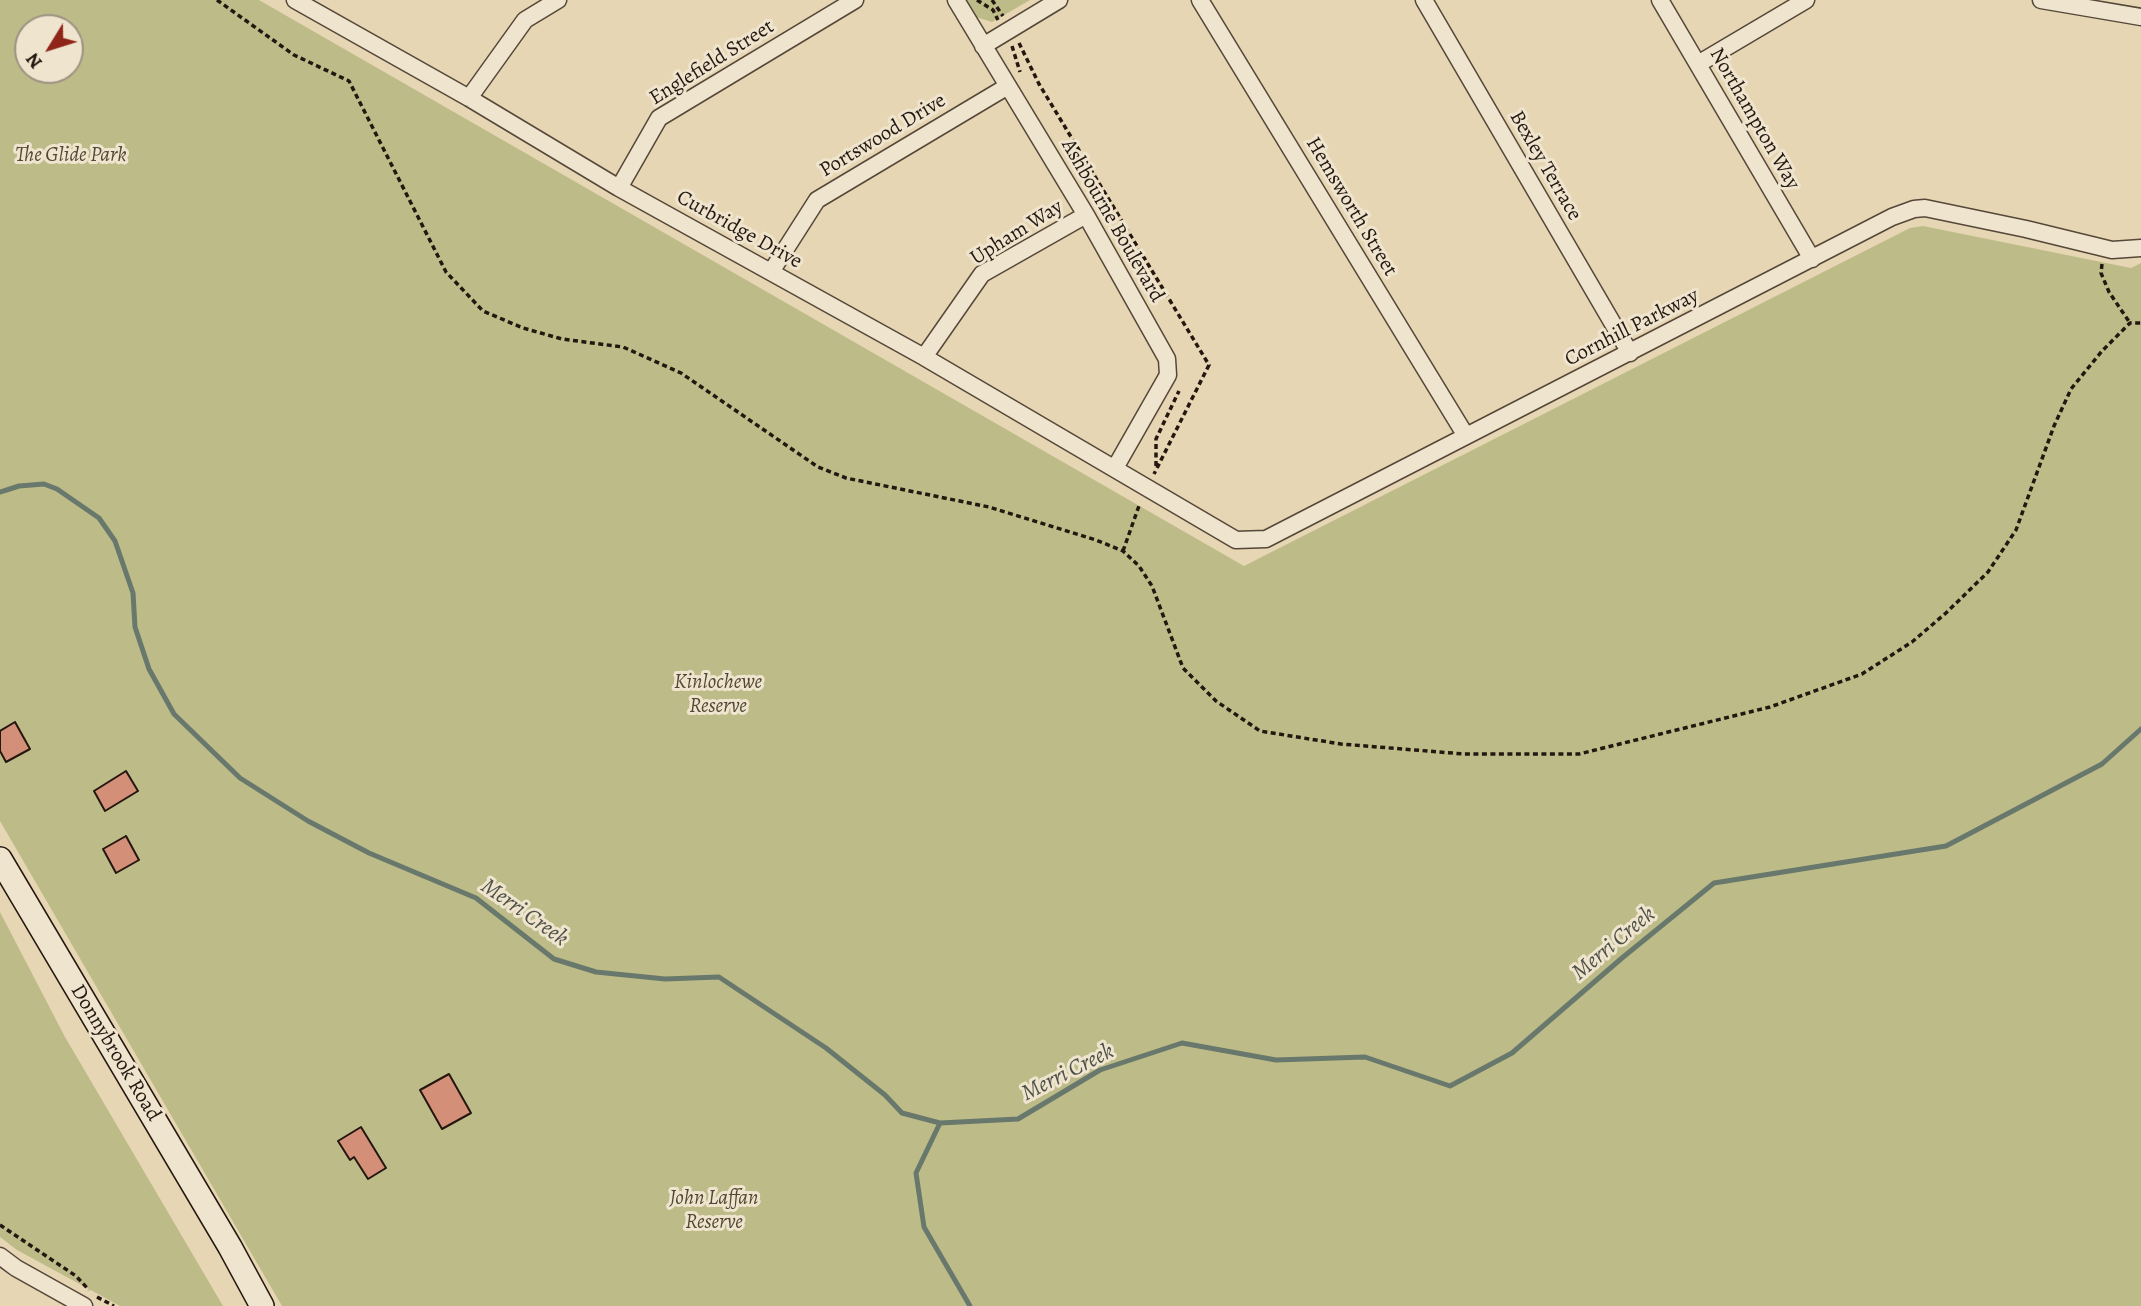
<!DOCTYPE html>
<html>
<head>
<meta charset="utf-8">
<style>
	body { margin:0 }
	#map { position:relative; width:2141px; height:1306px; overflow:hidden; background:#e7d6b3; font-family:Alegreya,serif }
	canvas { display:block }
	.north { position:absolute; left:14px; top:14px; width:70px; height:70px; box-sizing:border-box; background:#efe4ce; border:2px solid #9e9282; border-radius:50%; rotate:232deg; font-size:19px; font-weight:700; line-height:28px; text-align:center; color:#241710 }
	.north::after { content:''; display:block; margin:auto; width:24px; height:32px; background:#8f2418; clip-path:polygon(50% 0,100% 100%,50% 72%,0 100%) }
</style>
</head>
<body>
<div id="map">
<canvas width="2141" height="1306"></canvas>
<div class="north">N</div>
</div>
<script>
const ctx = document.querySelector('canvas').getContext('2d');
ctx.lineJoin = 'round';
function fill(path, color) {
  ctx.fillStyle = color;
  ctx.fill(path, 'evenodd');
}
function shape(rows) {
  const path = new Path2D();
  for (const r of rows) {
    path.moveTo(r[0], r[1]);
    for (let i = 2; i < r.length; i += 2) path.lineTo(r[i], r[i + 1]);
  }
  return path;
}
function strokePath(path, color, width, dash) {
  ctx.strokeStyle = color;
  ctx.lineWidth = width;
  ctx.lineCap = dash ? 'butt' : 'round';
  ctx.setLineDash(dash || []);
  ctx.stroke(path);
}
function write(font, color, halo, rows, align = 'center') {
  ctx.font = font + ' Alegreya,serif';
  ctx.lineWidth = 6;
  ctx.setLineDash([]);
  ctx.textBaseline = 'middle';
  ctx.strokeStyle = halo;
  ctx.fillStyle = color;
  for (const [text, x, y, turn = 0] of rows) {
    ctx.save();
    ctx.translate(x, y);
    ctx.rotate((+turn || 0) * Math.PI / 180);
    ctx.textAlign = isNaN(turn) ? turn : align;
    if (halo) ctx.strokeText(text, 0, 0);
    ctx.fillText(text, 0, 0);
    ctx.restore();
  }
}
const green = shape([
	[0,0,259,0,1244,566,1910,228,1923,226,2131,268,2141,263,2141,1306,282,1306,0,821],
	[28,28,70,28,70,70,28,70],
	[966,0,1030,0,992,22,976,17],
	[0,912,65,1037,223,1306,120,1306,17,1250,0,1237]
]);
const stream = shape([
	[0,492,19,486,44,484,57,489,99,518,115,541,133,593,135,627,149,669,174,714,240,778,308,821,369,853,476,898,554,959,596,972,665,979,719,977,826,1048,885,1095,902,1113,940,1123,1018,1119,1100,1070,1182,1043,1276,1060,1365,1057,1450,1086,1512,1053,1622,958,1714,883,1946,846,2102,764,2141,729],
	[940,1123,916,1173,924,1227,970,1306]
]);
const building = shape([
	[15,722,30,749,6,762,0,751,0,731,15,722],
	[126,771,138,791,105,811,94,791,126,771],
	[126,836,139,860,116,873,103,849,126,836],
	[449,1074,471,1113,442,1129,420,1090,449,1074],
	[361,1127,386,1168,368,1179,354,1157,350,1160,338,1141,361,1127]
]);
const path = shape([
	[217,0,294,55,349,81,446,272,483,311,523,328,562,339,623,347,681,373,818,467,846,478,989,507,1096,540,1123,551,1139,566,1152,586,1183,668,1216,701,1260,731,1341,744,1464,754,1579,754,1770,707,1862,674,1912,642,1946,613,1988,572,2016,530,2054,426,2071,389,2102,351,2130,323,2141,323],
	[977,0,993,10,998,20],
	[992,0,1003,16],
	[1019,43,1039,84,1209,365,1154,474],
	[1012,46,1020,72],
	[2102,264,2101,273,2109,292,2130,323],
	[1156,466,1156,439,1179,391],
	[1123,551,1140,503],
	[0,1225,76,1276,89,1290],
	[97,1297,114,1306]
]);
const street = shape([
	[295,0,469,98,619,188,924,357,1236,540,1266,539,1892,217,1914,209,1925,208,2026,229,2112,250,2141,248],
	[956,0,1086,215,1167,359,1168,375,1115,468],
	[1200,0,1466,436],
	[1424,0,1630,353],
	[1660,0,1812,259],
	[2041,0,2141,17],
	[983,46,1059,0],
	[1698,64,1806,0],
	[469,98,525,20,558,0],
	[619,188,659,118,855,0],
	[771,272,817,200,1008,86],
	[924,357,982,274,1086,215],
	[0,1256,16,1268,84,1306]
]);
const secondary = shape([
	[0,859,230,1247,262,1306]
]);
const streetNames = [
	["Englefield Street",712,63,-32],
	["Northampton Way",1754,119,60],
	["Portswood Drive",883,136,-31],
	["Bexley Terrace",1545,166,60],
	["Hemsworth Street",1351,207,59],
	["Ashbourne Boulevard",1112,221,60],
	["Curbridge Drive",739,230,29],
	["Upham Way",1017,233,-32],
	["Cornhill Parkway",1632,328,-27],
	["Donnybrook Road",115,1053,59]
];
const parkNames = [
	["The Glide Park",71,156],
	["Kinlochewe",718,683],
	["Reserve",718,707],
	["John Laffan",714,1199],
	["Reserve",714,1223]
];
const waterNames = [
	["Merri Creek",524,913,35],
	["Merri Creek",1614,944,-40],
	["Merri Creek",1068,1073,-27]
];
fill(green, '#bdbc88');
strokePath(stream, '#69786c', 5);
fill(building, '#d38f77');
strokePath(building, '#241710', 2);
strokePath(street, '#554739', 19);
strokePath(secondary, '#241710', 26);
strokePath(path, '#241710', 3.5, [5, 3.5]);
strokePath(street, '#efe4ce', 16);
strokePath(secondary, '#efe4ce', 23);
write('21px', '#241710', '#efe4ce', streetNames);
write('italic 21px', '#524934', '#efe4ce', parkNames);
write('italic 23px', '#4c5046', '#efe4ce', waterNames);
</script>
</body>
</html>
